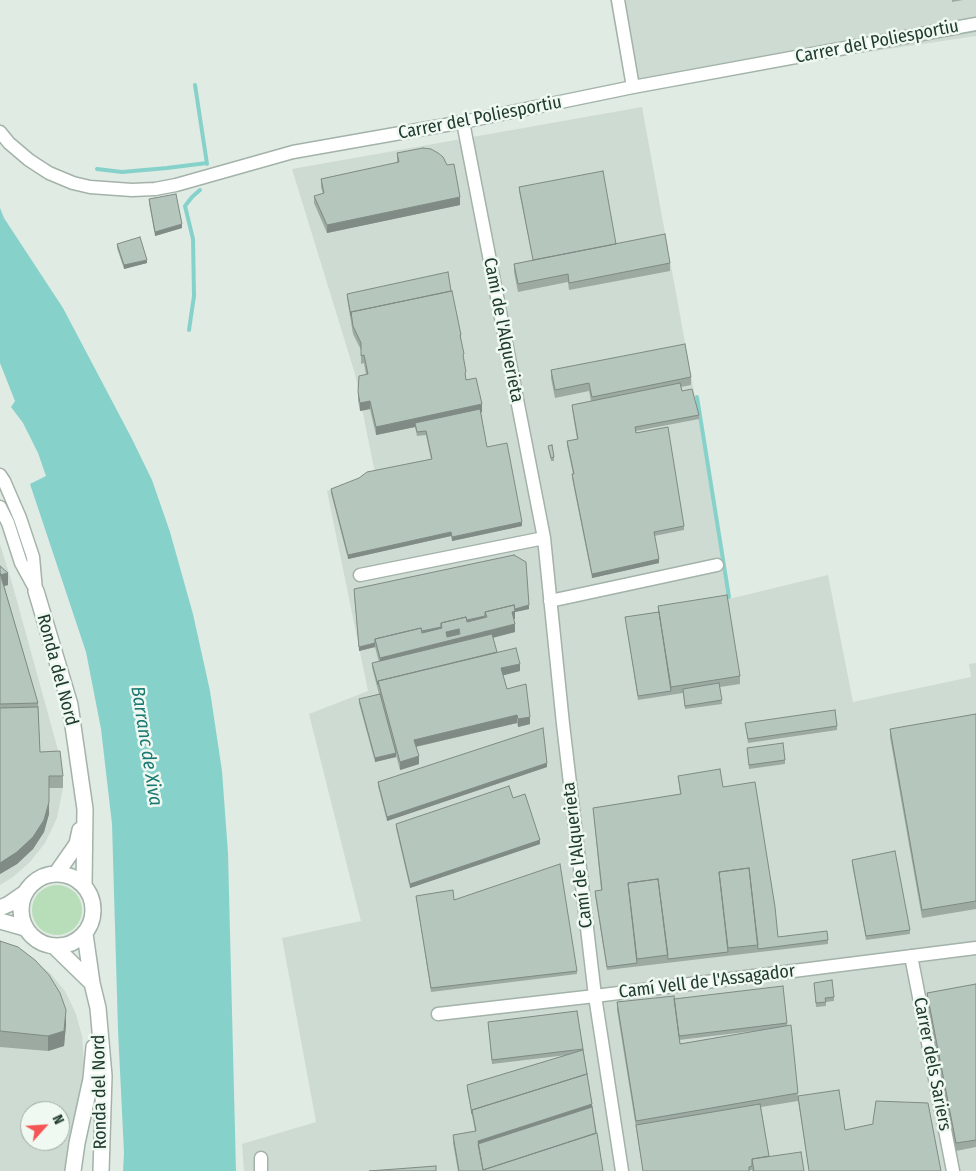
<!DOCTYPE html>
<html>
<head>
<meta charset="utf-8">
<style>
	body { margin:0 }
	#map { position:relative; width:976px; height:1171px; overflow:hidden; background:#e0ebe3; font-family:"Fira Sans Condensed",sans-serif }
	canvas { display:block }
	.north { position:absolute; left:20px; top:1101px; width:50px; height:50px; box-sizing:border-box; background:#f0f8f2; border:1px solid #9dada4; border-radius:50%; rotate:64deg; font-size:14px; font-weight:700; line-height:20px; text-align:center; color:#203c2e }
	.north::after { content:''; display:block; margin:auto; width:18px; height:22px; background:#f55554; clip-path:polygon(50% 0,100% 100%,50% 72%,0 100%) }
</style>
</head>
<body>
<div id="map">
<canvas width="976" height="1171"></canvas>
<div class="north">N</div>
</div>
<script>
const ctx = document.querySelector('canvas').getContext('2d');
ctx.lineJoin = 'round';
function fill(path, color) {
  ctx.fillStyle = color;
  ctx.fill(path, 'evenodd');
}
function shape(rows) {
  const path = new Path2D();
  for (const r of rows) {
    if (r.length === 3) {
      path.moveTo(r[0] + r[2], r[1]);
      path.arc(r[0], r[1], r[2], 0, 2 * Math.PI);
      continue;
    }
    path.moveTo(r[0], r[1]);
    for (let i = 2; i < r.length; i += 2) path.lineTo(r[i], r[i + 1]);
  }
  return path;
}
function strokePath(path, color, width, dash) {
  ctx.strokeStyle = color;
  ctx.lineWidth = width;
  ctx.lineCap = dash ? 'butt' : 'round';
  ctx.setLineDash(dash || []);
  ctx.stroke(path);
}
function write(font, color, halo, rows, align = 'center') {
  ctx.font = font + ' "Fira Sans Condensed",sans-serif';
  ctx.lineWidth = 5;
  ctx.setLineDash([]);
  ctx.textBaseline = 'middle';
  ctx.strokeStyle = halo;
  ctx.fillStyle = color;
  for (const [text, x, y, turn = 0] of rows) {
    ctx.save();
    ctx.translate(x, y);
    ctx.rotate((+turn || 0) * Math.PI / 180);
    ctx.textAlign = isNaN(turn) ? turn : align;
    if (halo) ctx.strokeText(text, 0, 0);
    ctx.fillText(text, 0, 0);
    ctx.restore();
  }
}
const built = shape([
	[610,0,976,0,976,36,626,88],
	[642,107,699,419,729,599,828,575,853,702,971,677,969,664,976,663,976,1171,244,1171,242,1144,316,1122,282,938,361,921,309,714,368,691,327,491,375,473,355,374,292,169],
	[0,544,12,583,58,750,63,788,57,818,45,843,30,862,13,877,0,885],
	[0,944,30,957,50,973,65,991,76,1014,82,1036,85,1075,69,1146,65,1171,0,1171],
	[30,1111,60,1111,60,1141,30,1141]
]);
const green = shape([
	[57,910,25]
]);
const water = shape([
	[0,208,4,218,63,308,131,437,152,480,170,532,193,614,210,691,222,771,228,853,236,1171,123,1171,124,1153,118,1030,112,824,101,729,86,652,30,484,46,476,38,453,23,423,11,407,15,401,0,363]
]);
const stream = shape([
	[195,85,207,164],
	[97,169,122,172,167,168,207,163],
	[189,330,194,296,193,239,185,206,192,197,200,190],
	[697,397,729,597]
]);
const minor = shape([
	[618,0,633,87],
	[463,122,544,538,563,724,595,996,622,1171],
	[0,132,9,143,29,160,49,173,73,183,90,187,132,190,155,189,176,185,293,152,463,122,633,87,976,24],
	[0,475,4,481,20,518,33,557,36,591],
	[0,507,8,523,21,563,33,585],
	[360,575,544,538],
	[550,601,717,565],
	[911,956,953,1171],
	[438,1014,595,996,976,948],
	[261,1158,261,1171]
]);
const tertiary = shape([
	[36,591,70,705,85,809,84,886],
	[57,910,36],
	[56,874,77,844,80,830],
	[0,908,9,904,25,893],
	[0,921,25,928],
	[85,934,92,983,98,1008,104,1076,101,1171],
	[55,947,92,983],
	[73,1171,77,1143,91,1079,94,1047]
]);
const wall = shape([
	[952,0,963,0,952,2],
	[397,153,460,205,327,233,314,203,314,196,323,194,321,187,321,179,397,163],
	[519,187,616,244,670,263,670,271,569,290,568,282,518,292,514,272,514,264,533,260,519,191],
	[149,199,182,228,155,236,149,203],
	[117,244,147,263,124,269,117,248],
	[347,294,461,335,461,341,466,380,482,412,481,413,487,447,522,526,452,541,451,536,348,559,331,493,331,489,431,459,426,435,417,436,415,427,376,435,370,409,360,411,358,400,358,392,366,375,364,363,361,364,361,350,353,334,347,298],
	[551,370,691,377,691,385,681,387,682,391,699,415,699,419,636,431,684,526,684,530,654,536,659,563,592,578,572,478,572,474,573,474,567,445,567,441,577,439,572,409,572,405,591,401,589,391,555,398,551,378],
	[548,446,554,457,554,461,551,461],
	[0,566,8,585,4,586,38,703,40,752,63,776,63,788,49,788,49,814,44,832,33,849,17,864,0,874],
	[354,592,529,609,515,612,515,619,513,619,515,632,493,638,497,652,520,671,503,675,507,689,530,724,518,727,517,723,416,747,419,764,400,770,396,755,396,757,375,762,359,703,359,699,379,694,372,667,372,663,379,662,375,647,359,651],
	[658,606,740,676,740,684,720,687,722,704,685,709,683,693,638,700,625,617,658,612],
	[976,714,976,909,922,918,890,737,890,729],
	[745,723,837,726,837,730,748,743],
	[747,748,785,760,785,764,749,769],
	[547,767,387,821,378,786,378,782],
	[678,776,723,787,778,937,828,940,828,944,607,970,595,895,595,891,601,890,593,808,680,794],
	[513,798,540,844,410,888,396,828,396,824],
	[852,860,910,930,910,934,866,940,852,864],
	[416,896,577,971,577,974,431,992],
	[0,941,66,1025,64,1046,48,1051,0,1047],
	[814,983,834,997,834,1001,826,1002,826,1006,816,1007],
	[976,984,976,1147,956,1151,927,1001,927,993],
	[674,999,787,1023,798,1096,845,1130,873,1124,873,1121,941,1171,809,1171,798,1100,798,1101,761,1107,769,1156,804,1171,752,1171,752,1170,749,1171,643,1171,617,1010,617,1002],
	[762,1030,680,1044,679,1040],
	[577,1011,603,1171,458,1171,453,1143,453,1135,475,1131,467,1089,467,1085,567,1055,492,1064,488,1022]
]);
const shadedWall = shape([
	[460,197,460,205,327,233,327,225],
	[182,224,182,228,155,236,155,232],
	[147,260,147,263,124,269,124,265],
	[370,401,370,409,360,411,360,403],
	[482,404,482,412,416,426,415,423,415,427,376,435,376,427],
	[522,522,522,526,452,541,452,537],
	[451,532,451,536,348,559,348,555],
	[659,559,659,563,592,578,592,574],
	[8,573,8,585,0,587,0,575],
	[529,605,529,609,515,612,515,619,512,619,486,616],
	[485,616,485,620,442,627],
	[515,624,515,632,380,666,380,658],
	[441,627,441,631,376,643],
	[459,629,459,637,446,640,446,632],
	[375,643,375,647,359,651,359,647],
	[520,664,520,671,501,676,501,668],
	[517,715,517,723,414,747,414,740],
	[530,717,530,724,518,727,518,719],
	[396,753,396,757,375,762,375,758],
	[419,756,419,764,400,770,400,762],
	[547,763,547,767,387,821,387,817],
	[49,776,49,814,44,832,33,849,17,864,0,874,0,863],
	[540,840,540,844,410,888,410,884],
	[66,1010,66,1025,64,1046,48,1051,48,1036],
	[592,1104,592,1111,478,1148,478,1141]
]);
const building = shape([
	[423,148,431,149,438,153,443,157,447,165,454,164,460,197,327,225,314,196,324,193,321,179,399,162,397,153,423,148],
	[603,171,616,244,533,260,519,187,603,171],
	[176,194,182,224,155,232,149,199,176,194],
	[665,234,670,263,569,283,568,274,518,284,514,264,665,234],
	[140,237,147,260,124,265,117,244,140,237],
	[448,272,451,291,351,312,351,316,347,294,448,272],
	[452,291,461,335,460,335,464,354,463,355,466,372,465,373,466,380,476,378,482,404,376,427,370,401,360,403,358,392,359,376,368,374,364,355,361,356,361,343,353,326,351,312,452,291],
	[685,344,691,377,592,397,589,383,555,390,551,370,685,344],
	[680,383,682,391,692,389,699,415,635,427,636,433,668,427,684,526,654,532,659,559,592,574,572,474,574,474,567,441,578,439,572,405,680,383],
	[480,409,487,447,507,443,522,522,452,537,451,532,348,555,331,489,359,478,367,472,432,459,426,431,417,432,415,423,480,409],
	[552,445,554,457,551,458,548,446,552,445],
	[514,555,526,562,529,605,515,609,514,605,485,612,485,616,467,620,466,617,441,623,441,627,422,631,421,628,375,639,375,643,359,647,354,589,514,555],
	[0,566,8,573,0,575,0,566],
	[0,573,38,703,0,704,0,573],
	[727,595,740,676,671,687,658,606,727,595],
	[514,605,515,611,512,612,515,624,380,658,375,639,421,628,422,633,442,628,441,623,466,617,467,622,487,617,485,612,514,605],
	[459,629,460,634,447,637,446,632,459,629],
	[659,612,671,691,638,696,625,617,659,612],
	[492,634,497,652,378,681,378,685,372,663,492,634],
	[516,648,520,664,501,668,507,689,526,684,530,717,518,719,517,715,414,740,419,756,400,762,378,681,516,648],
	[719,683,722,700,685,706,683,689,719,683],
	[380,694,396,753,375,758,359,699,380,694],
	[38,707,40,752,60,751,63,776,49,776,49,802,44,820,33,837,17,852,0,863,0,708,38,707],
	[835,710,837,726,748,739,745,723,835,710],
	[976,714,976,901,922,910,890,729,976,714],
	[543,728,547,763,387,817,378,782,543,728],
	[783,743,785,760,749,765,747,748,783,743],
	[720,769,723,787,755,782,775,907,778,937,827,931,828,940,758,949,749,868,719,872,728,952,668,959,658,879,628,883,637,963,607,967,595,891,602,890,593,808,681,794,678,776,720,769],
	[509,786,513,798,525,794,540,840,410,884,396,824,509,786],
	[895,851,910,930,866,936,852,860,895,851],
	[560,864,577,971,431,988,416,896,453,890,454,900,560,864],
	[749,868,758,945,728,948,719,872,749,868],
	[658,879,668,955,637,959,628,883,658,879],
	[0,941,18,947,35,960,49,975,60,993,66,1010,64,1031,48,1036,0,1031,0,941],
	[832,980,834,997,825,998,826,1002,816,1003,814,983,832,980],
	[976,984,976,1140,956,1143,927,993,976,984],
	[783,986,787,1023,679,1036,674,999,783,986],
	[674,996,680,1044,791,1025,798,1093,636,1121,617,1002,674,996],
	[577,1011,583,1049,492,1060,488,1022,577,1011],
	[583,1050,587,1074,472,1110,472,1114,467,1085,583,1050],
	[587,1074,592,1104,478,1141,483,1170,597,1133,603,1171,459,1171,453,1135,476,1131,472,1110,587,1074],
	[839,1090,845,1130,873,1124,873,1121,876,1101,928,1103,941,1171,809,1171,798,1096,839,1090],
	[760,1104,769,1156,752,1159,752,1166,749,1167,749,1171,643,1171,636,1125,760,1104],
	[592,1107,596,1133,483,1170,478,1144,592,1107],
	[801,1152,804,1171,754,1171,752,1159,801,1152],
	[436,1166,436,1171,369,1171,436,1166]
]);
const streetNames = [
	["Carrer del Poliesportiu",877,42,-11],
	["Carrer del Poliesportiu",480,118,-11],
	["Camí de l'Alquerieta",503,330,79],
	["Ronda del Nord",57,670,75],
	["Camí de l'Alquerieta",578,855,-97],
	["Camí Vell de l'Assagador",707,982,-7],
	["Carrer dels Sariers",932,1064,79],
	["Ronda del Nord",100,1092,-91]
];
const waterNames = [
	["Barranc de Xiva",146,746,81]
];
fill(built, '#cedbd2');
fill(green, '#b8ddb9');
fill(water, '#86d2cb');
strokePath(stream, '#86d2cb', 4);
strokePath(minor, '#a3b3a9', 15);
strokePath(tertiary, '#a3b3a9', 18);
strokePath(minor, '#fff', 12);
strokePath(tertiary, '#fff', 15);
fill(wall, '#9caaa2');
fill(shadedWall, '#7f8b84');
fill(building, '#b5c6bc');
strokePath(building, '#7f8b84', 1);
write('18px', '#203c2e', '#f0f8f2', streetNames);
write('italic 19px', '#197972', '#f0f8f2', waterNames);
</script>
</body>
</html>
